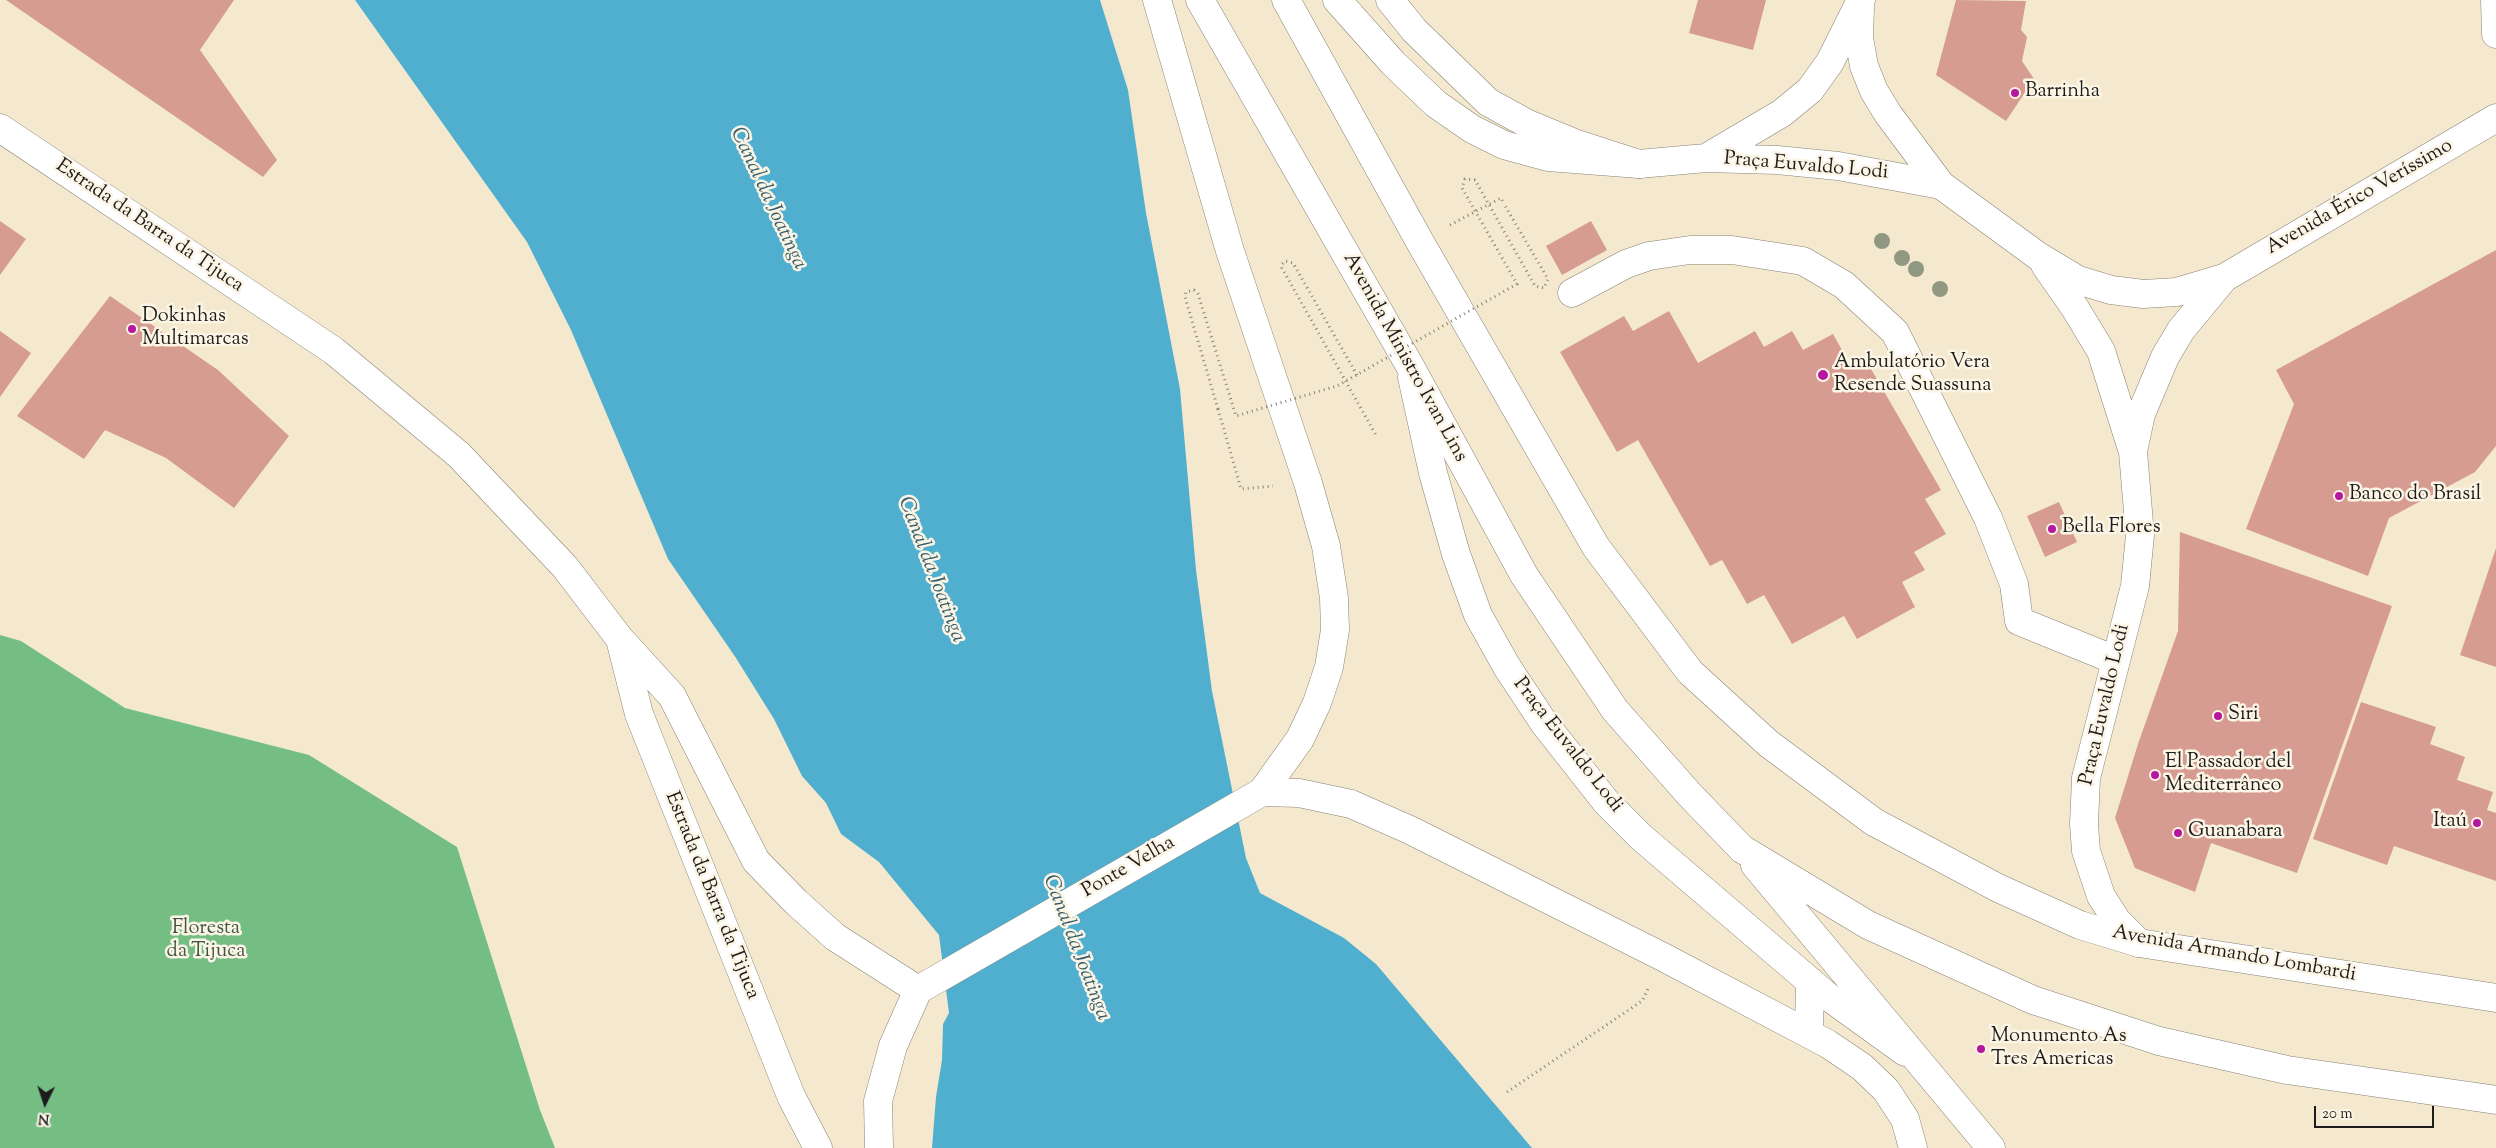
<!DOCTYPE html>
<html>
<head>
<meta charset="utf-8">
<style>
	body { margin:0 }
	#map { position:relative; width:2496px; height:1148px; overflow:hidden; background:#f4e9ce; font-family:"Sorts Mill Goudy",serif }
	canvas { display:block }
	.north { position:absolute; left:20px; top:1078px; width:50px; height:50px; -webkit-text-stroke:4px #fcf5e5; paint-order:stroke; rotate:184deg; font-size:14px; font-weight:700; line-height:20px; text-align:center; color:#1c1c1c }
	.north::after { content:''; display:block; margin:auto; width:18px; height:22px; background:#1c1c1c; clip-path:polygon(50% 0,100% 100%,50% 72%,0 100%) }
	.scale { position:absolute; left:2314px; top:1106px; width:120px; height:22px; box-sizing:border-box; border:2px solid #1c1c1c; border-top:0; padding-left:6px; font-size:15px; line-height:18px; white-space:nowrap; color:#1c1c1c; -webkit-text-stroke:4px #fcf5e5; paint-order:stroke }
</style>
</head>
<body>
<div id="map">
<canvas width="2496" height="1148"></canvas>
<div class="north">N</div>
<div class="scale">20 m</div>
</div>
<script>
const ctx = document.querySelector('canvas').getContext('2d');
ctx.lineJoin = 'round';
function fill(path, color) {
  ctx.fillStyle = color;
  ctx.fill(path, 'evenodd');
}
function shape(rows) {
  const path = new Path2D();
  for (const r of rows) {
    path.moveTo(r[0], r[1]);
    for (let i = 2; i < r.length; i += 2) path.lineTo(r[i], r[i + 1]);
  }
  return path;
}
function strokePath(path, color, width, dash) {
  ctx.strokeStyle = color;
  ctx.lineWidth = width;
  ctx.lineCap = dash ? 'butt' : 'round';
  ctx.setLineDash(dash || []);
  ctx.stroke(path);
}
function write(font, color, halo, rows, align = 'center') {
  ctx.font = font + ' "Sorts Mill Goudy",serif';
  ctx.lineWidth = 5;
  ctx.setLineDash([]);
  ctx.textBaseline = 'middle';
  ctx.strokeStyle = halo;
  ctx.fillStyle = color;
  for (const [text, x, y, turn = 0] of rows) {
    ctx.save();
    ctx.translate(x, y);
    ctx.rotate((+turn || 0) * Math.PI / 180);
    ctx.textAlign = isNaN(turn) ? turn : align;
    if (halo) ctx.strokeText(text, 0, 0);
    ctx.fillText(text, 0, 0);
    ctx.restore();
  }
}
const forest = shape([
	[0,635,21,641,125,708,309,755,457,847,540,1110,555,1148,0,1148]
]);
const water = shape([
	[355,0,1100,0,1128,90,1146,213,1180,389,1196,570,1212,691,1246,858,1260,893,1344,938,1376,964,1532,1148,932,1148,936,1097,942,1060,943,1024,949,1013,939,935,879,862,841,834,826,803,802,776,774,719,736,658,668,559,571,330,527,242]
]);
const building = shape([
	[6,0,234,0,200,50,277,160,263,177],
	[1698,0,1766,0,1753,50,1689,33],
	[1956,0,2026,1,2021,30,2027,37,2022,61,2034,79,2006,121,1936,75],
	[0,221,26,239,0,275],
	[1591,221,1607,250,1562,275,1546,246],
	[2496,250,2496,446,2475,472,2389,518,2368,576,2246,529,2294,404,2276,370],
	[110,296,218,370,289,436,234,508,166,458,105,430,84,459,17,416],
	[1669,311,1698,363,1755,331,1764,347,1792,331,1803,350,1833,334,1853,370,1867,362,1941,490,1925,499,1946,534,1914,552,1925,570,1902,582,1915,607,1857,639,1844,616,1792,644,1764,595,1747,604,1722,560,1710,566,1638,440,1617,452,1560,352,1624,316,1633,331],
	[0,331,31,353,0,397],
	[2059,502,2077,542,2045,557,2027,516],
	[2180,532,2392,606,2297,873,2211,843,2195,892,2135,868,2115,818,2138,744,2178,631],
	[2496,548,2496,667,2460,655],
	[2361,702,2436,727,2430,744,2465,757,2457,780,2493,792,2487,810,2496,813,2496,881,2394,846,2387,865,2313,839]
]);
const path = shape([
	[1450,225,1501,198,1504,204],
	[1357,375,1293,263,1285,261,1282,264,1282,268,1377,437],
	[1218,409,1241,489,1273,486],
	[1507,1092,1642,1001,1648,989]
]);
const minor = shape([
	[2495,0,2496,34],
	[0,128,334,351,459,455,565,567,620,639,672,696,756,861,796,902,835,937,918,990],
	[1572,293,1626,264,1649,256,1690,250,1732,250,1803,261,1844,285,1895,332,1988,518,2014,584,2019,621,2115,660],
	[1412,377,1433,473,1456,554,1478,615,1507,667,1544,723,1607,803,1641,837,1826,995,1905,1052],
	[621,643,639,714,791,1096,818,1148],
	[1809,1033,1810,981]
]);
const major = shape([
	[1390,0,1414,30,1488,102,1528,124,1574,143,1639,164,1706,158,1777,160,1838,166,1941,185,2038,256,2078,280,2111,290,2143,294,2177,292,2224,278,2496,118],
	[1860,7,1859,38,1864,66,1874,91,1888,114,1941,185],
	[1706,158,1782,113,1810,90,1830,62,1861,0],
	[2045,265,2075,308,2101,351,2133,452,2140,535,2135,586,2086,778,2084,824,2086,851,2101,896,2117,921,2139,943],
	[2133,451,2141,414,2165,357,2181,330,2224,278],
	[1262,792,1299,793,1351,804,1410,830,1663,957,1828,1044,1862,1067,1886,1090,1905,1119,1913,1148],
	[879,1148,878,1101,893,1046,918,990,1262,792,1300,739,1317,703,1329,667,1335,630,1334,598,1326,546,1308,483,1230,251,1157,0]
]);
const highway = shape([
	[1200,0,1410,366,1524,575,1615,710,1689,794,1742,849,1868,925,2033,1000,2159,1041,2287,1070,2496,1100],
	[1286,0,1420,242,1596,547,1690,672,1769,744,1874,822,1998,888,2080,925,2139,943,2496,998],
	[1337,0,1393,63,1436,104,1472,129,1504,145,1548,157,1639,164],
	[1755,865,1991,1148]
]);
const pathBridge = shape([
	[1218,409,1185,297,1186,292,1194,290,1198,294,1236,416,1337,386,1517,284,1462,188,1465,179,1475,180,1535,286,1544,288,1548,279,1504,204]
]);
const trees = [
	[1882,241],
	[1902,258],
	[1916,269],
	[1940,289]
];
const markers = [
	[2015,93,5,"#b5179e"],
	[132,329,5,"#b5179e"],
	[1823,375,6,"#b5179e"],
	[2339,496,5,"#b5179e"],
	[2052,529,5,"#b5179e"],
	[2218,716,5,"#b5179e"],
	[2155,775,5,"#b5179e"],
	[2477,823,5,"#b5179e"],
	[2178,833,5,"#b5179e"],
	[1981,1049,5,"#b5179e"]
];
const poiNames = [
	["Barrinha",2025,93],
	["Dokinhas",142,318],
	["Multimarcas",142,341],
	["Ambulatório Vera",1834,364],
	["Resende Suassuna",1834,387],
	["Banco do Brasil",2349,496],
	["Bella Flores",2062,529],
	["Siri",2228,716],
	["El Passador del",2165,764],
	["Mediterrâneo",2165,787],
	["Itaú",2467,823,"right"],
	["Guanabara",2188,833],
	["Monumento As",1991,1038],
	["Tres Americas",1991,1061]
];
const streetNames = [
	["Praça Euvaldo Lodi",1806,167,5],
	["Avenida Érico Veríssimo",2360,198,-30],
	["Estrada da Barra da Tijuca",149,227,34],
	["Avenida Ministro Ivan Lins",1404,358,61],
	["Praça Euvaldo Lodi",2106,705,-77],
	["Praça Euvaldo Lodi",1567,746,52],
	["Ponte Velha",1129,868,-30],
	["Estrada da Barra da Tijuca",711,896,68],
	["Avenida Armando Lombardi",2234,955,10]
];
const parkNames = [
	["Floresta",206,930],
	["da Tijuca",206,953]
];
const waterNames = [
	["Canal da Joatinga",767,199,65],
	["Canal da Joatinga",930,570,69],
	["Canal da Joatinga",1075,948,69]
];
fill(forest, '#74be84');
fill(water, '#50afcf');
fill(building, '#d69c92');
strokePath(minor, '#888275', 29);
strokePath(major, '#888275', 29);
strokePath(highway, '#888275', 29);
strokePath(path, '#888275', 3, [1, 4]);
strokePath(minor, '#fff', 28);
strokePath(major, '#fff', 28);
strokePath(highway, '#fff', 28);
strokePath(pathBridge, '#888275', 3, [1, 4]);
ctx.fillStyle = '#909882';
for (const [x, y] of trees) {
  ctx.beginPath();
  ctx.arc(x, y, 8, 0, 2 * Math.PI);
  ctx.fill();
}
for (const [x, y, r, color] of markers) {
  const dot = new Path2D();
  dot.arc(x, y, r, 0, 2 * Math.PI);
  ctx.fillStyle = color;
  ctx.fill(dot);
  strokePath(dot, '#fcf5e5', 2);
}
write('20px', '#1c1c1c', '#fcf5e5', poiNames, 'left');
write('20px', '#1c1c1c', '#fcf5e5', streetNames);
write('20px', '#3f5643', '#fcf5e5', parkNames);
write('italic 21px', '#335e6d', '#fcf5e5', waterNames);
</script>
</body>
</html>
